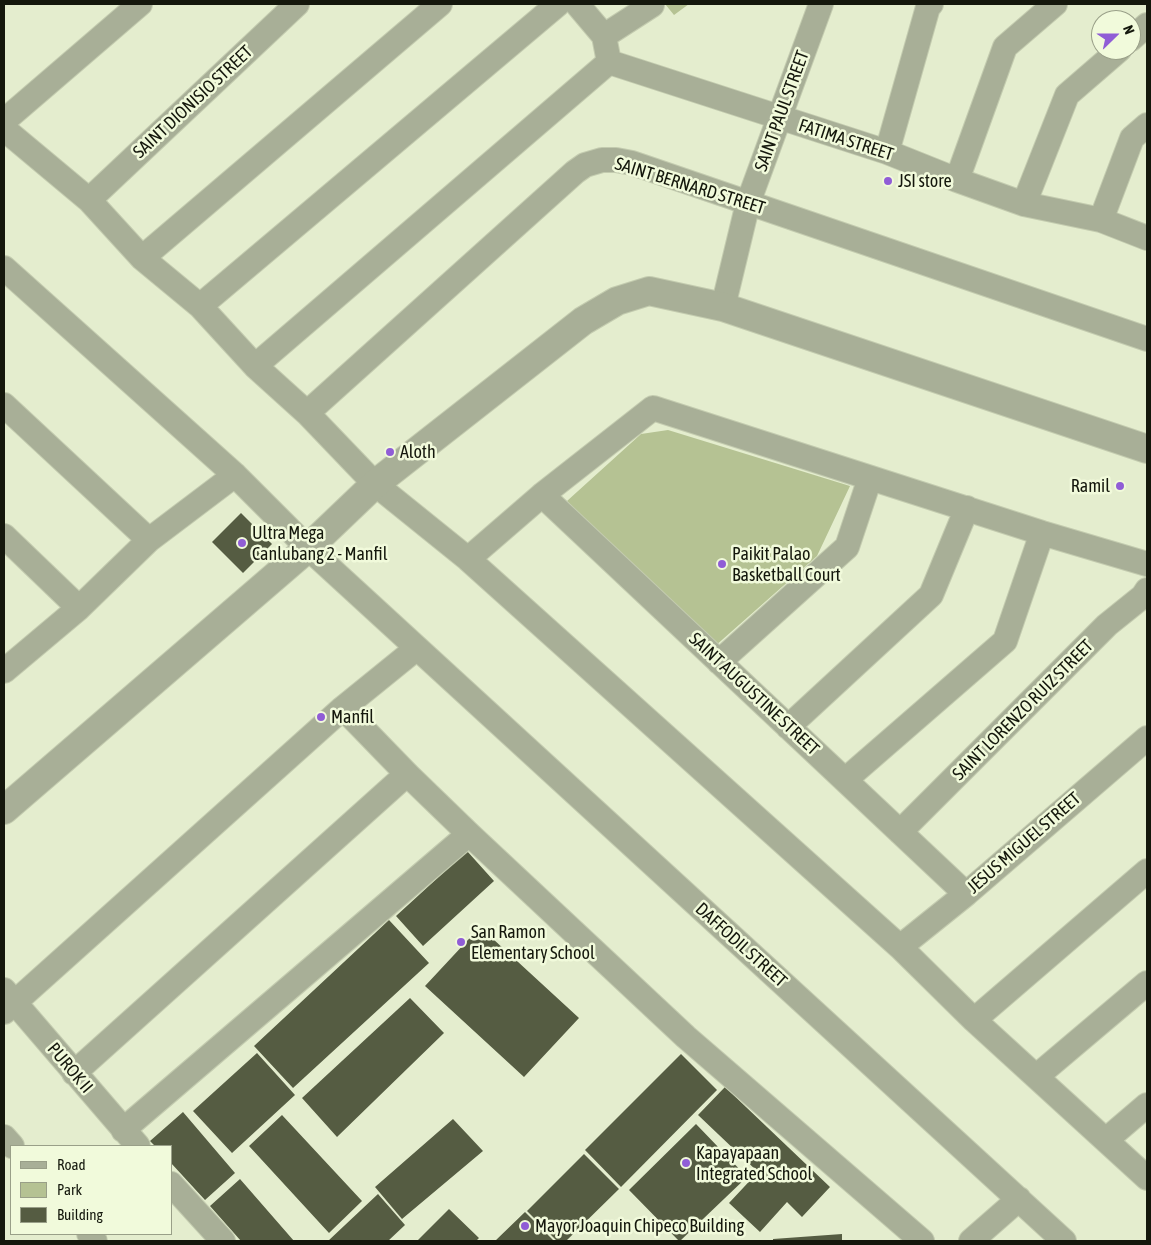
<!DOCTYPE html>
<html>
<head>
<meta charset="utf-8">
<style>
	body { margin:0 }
	#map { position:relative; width:1151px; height:1245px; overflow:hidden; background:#e4edce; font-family:"Asap Condensed",sans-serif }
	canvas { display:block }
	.frame { position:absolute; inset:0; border:5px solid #14170c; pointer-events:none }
	.legend { position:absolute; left:10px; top:1145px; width:162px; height:90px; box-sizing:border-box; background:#f1fadb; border:1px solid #999f88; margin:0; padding:6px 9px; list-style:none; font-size:15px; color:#14170c }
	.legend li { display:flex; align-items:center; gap:10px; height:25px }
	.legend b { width:25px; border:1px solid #999f88 }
	.north { position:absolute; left:1091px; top:10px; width:50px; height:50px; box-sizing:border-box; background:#f1fadb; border:1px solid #999f88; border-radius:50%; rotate:68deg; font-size:14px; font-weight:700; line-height:20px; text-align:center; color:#14170c }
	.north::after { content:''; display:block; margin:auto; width:18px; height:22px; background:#905dd6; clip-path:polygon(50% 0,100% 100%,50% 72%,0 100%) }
</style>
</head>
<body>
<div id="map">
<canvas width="1151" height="1245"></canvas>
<div class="frame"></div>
<ul class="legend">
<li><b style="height:6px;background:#a8af97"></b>Road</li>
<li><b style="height:14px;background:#b5c293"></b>Park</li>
<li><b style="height:14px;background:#555c42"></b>Building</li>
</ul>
<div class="north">N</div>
</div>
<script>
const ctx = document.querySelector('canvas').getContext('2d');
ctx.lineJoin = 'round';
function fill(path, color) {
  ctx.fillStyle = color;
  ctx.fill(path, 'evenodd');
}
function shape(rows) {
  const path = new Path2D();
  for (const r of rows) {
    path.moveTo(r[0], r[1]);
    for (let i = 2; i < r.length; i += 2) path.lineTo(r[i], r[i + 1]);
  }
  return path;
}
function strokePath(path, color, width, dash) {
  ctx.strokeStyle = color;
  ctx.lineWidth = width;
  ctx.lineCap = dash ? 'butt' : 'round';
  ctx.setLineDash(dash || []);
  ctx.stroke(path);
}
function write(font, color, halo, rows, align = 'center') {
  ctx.font = font + ' "Asap Condensed",sans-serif';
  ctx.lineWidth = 5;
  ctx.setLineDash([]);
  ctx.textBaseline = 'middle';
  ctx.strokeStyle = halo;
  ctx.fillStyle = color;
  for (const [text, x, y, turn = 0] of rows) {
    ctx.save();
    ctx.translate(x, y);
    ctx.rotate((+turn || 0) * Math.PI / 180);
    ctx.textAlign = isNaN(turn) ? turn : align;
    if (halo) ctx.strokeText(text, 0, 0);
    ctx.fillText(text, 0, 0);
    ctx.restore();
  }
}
const green = shape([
	[665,4,689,4,674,15],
	[668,430,850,486,817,556,714,647,567,501,641,434]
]);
const building = shape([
	[241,513,272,544,243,573,212,542],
	[467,851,494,881,423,946,396,916],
	[389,920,429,963,293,1088,254,1046],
	[480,927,579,1018,524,1077,425,986],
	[410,998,444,1033,337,1137,302,1098],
	[257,1053,295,1095,232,1153,193,1111],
	[681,1054,717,1090,621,1187,585,1150],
	[725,1087,830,1187,802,1217,787,1202,760,1232,729,1203,758,1172,698,1115],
	[183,1112,235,1173,205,1200,171,1163,171,1146,155,1146,150,1141],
	[282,1115,362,1201,329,1233,249,1146],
	[453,1119,483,1151,402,1219,375,1187],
	[696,1124,747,1177,680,1241,679,1241,629,1190],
	[584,1154,619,1189,566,1241,557,1241,527,1211],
	[240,1179,294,1241,241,1241,210,1206],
	[378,1194,405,1225,388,1241,328,1241],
	[449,1209,479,1238,476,1241,417,1241],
	[525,1212,554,1241,495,1241],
	[842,1234,842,1241,773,1241,773,1239]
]);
const minor = shape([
	[577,4,604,36,609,62],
	[604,36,652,5],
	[1131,39,1147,25],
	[609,62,887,152,957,180,1024,204,1101,220,1147,238],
	[4,121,140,4],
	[4,129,89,200,142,258,200,306,255,366,307,413,375,484,468,559,900,947,974,1020,1147,1178],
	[887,152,928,7,931,4],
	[957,180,1005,47,1055,4],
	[89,200,297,4],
	[1024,204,1067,95,1119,50],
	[1101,220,1132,138,1147,125],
	[142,258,440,4],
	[4,268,235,475,308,548,1064,1241],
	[200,306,558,4],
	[723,307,748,203,821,4],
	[255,366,609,62],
	[4,405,149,540],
	[307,413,575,172,585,165,602,160,616,160,632,163,1147,339],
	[542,495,966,894],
	[4,536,79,608],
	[468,559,542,495,653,408,1042,533,1147,564],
	[719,662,847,547,870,478],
	[4,671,79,608,149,540,235,475],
	[343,708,407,774,469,834,686,1037,922,1241],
	[788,727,931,595,967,508],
	[845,780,1005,641,1042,533],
	[900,832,1107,625,1143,596,1147,590],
	[900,947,966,894,1147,738],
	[4,990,138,1146],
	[4,1012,343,708,417,648],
	[974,1020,1147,871],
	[74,1073,407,774],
	[1037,1076,1147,983],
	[123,1130,469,834],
	[4,1137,12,1146],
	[1106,1140,1147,1105],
	[171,1184,223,1241],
	[89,1234,95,1241],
	[971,1241,1019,1199]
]);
const tertiary = shape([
	[4,810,308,548,375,484,583,321,617,301,649,291,723,307,1147,449]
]);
const markers = [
	[888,181,5,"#905dd6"],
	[390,452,5,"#905dd6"],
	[1120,486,5,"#905dd6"],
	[242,543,5,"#905dd6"],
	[722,564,5,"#905dd6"],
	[321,717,5,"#905dd6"],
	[461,942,5,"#905dd6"],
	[686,1163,5,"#905dd6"],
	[525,1226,5,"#905dd6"]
];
const streetNames = [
	["SAINT DIONISIO STREET",193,102,-43],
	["SAINT PAUL STREET",782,111,-70],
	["FATIMA STREET",846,140,18],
	["SAINT BERNARD STREET",690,186,17],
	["SAINT AUGUSTINE STREET",754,694,43],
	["SAINT LORENZO RUIZ STREET",1023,710,-45],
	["JESUS MIGUEL STREET",1024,843,-41],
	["DAFFODIL STREET",741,945,42],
	["PUROK II",70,1068,50]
];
const poiNames = [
	["JSI store",898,181],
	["Aloth",400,452],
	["Ramil",1110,486,"right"],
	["Ultra Mega",252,533],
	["Canlubang 2 - Manfil",252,554],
	["Paikit Palao",732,554],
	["Basketball Court",732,575],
	["Manfil",331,717],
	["San Ramon",471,932],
	["Elementary School",471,953],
	["Kapayapaan",696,1153],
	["Integrated School",696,1174],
	["Mayor Joaquin Chipeco Building",535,1226]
];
fill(green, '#b5c293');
fill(building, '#555c42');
strokePath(minor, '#c3cbaf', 26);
strokePath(tertiary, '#c3cbaf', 30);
strokePath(minor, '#a8af97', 24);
strokePath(tertiary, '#a8af97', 28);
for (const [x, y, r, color] of markers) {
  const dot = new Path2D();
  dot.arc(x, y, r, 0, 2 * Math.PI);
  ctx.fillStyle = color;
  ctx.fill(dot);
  strokePath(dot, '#f1fadb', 2);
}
write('18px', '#14170c', '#f1fadb', streetNames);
write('18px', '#14170c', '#f1fadb', poiNames, 'left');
</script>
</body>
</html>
